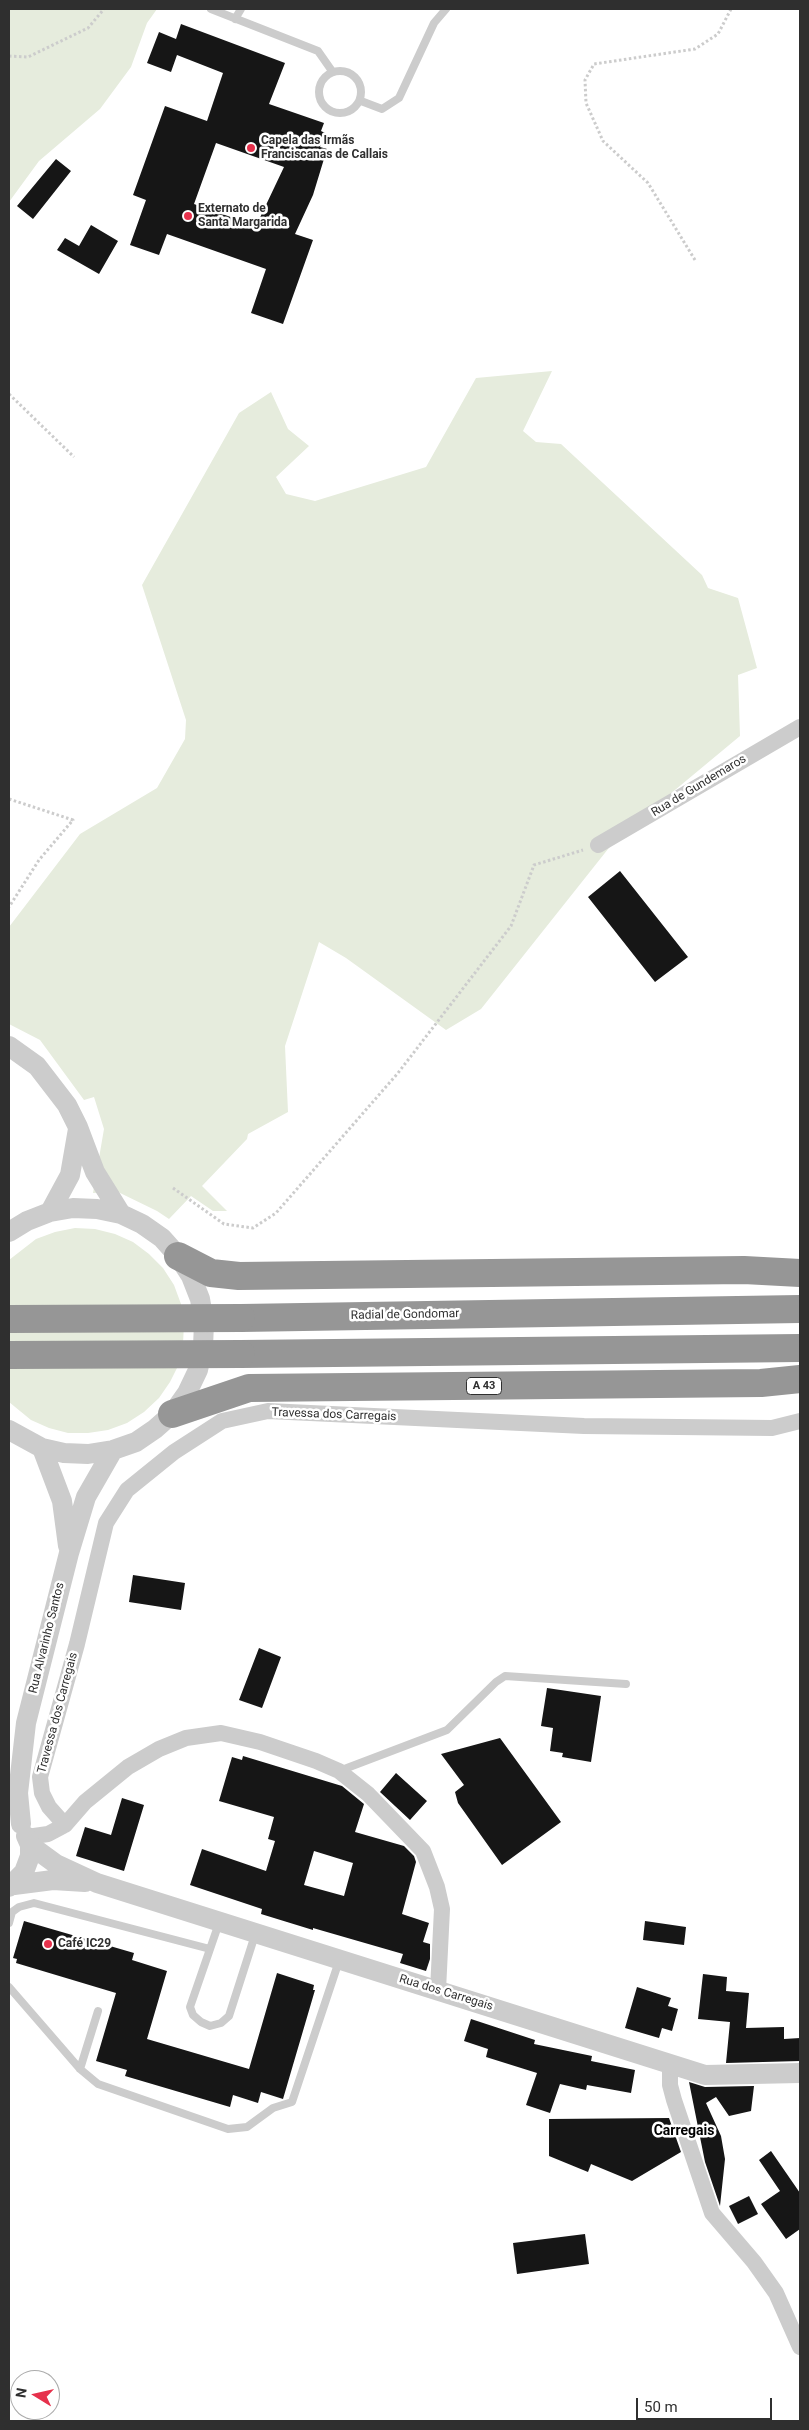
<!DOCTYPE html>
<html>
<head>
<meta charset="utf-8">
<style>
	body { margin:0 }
	#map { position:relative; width:809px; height:2430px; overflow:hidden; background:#fff; font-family:Roboto,sans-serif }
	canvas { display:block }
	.frame { position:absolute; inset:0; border:10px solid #2f2f2f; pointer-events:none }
	.north { position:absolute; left:10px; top:2370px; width:50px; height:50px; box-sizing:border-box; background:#fff; border:1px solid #acacac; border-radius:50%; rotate:279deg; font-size:14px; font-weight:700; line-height:20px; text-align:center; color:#2f2f2f }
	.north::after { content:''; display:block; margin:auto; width:18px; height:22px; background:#e6314c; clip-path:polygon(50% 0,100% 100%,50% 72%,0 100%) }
	.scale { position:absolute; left:636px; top:2398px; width:136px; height:22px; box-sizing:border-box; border:2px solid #2f2f2f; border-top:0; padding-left:6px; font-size:15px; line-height:18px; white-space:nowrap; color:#2f2f2f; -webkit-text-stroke:4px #fff; paint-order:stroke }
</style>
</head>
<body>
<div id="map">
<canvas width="809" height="2430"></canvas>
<div class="frame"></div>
<div class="north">N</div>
<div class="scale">50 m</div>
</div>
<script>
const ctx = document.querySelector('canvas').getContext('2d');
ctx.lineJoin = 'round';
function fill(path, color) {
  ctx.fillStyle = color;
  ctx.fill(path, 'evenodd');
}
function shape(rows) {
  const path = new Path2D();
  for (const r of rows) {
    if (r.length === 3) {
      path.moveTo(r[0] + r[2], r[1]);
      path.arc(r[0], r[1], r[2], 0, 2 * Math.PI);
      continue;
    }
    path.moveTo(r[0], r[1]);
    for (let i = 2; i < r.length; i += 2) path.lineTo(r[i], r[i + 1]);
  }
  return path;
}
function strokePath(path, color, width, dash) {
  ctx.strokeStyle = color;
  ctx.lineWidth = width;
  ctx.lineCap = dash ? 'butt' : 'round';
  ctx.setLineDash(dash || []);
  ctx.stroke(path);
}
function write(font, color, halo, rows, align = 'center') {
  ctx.font = font + ' Roboto,sans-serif';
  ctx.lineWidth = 5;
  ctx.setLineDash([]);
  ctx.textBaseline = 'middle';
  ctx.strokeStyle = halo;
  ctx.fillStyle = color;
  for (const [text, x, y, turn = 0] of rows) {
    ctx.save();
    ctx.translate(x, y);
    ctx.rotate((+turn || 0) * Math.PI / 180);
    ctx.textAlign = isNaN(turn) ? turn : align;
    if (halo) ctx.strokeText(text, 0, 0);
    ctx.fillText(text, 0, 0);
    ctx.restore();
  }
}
const green = shape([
	[9,9,157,9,147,23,131,67,100,109,39,161,9,202],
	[552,371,523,431,536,442,561,444,702,575,708,588,738,598,757,668,738,675,740,736,616,839,481,1009,446,1030,346,958,319,942,285,1046,288,1112,248,1134,247,1139,202,1186,227,1211,213,1211,191,1196,169,1219,157,1211,118,1192,93,1193,104,1129,94,1097,84,1100,40,1040,9,1024,9,927,80,834,157,788,185,739,186,720,142,585,239,413,271,392,288,429,309,446,276,477,286,494,315,501,426,467,476,378],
	[75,1228,95,1229,115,1234,133,1242,149,1254,163,1268,174,1285,181,1304,184,1324,183,1344,179,1364,170,1382,159,1398,144,1412,127,1423,108,1430,88,1433,68,1433,49,1428,31,1420,9,1402,9,1260,36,1239,55,1232]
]);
const building = shape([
	[181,24,285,63,269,104,324,123,321,131,325,133,320,147,327,149,313,195,295,234,313,240,283,324,251,313,266,269,167,234,159,255,130,245,146,200,133,195,165,106,207,121,223,73,177,55,171,72,147,63,159,32,176,39],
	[216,143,284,167,256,226,194,204],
	[56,159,71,171,33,219,17,206],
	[91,225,118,241,99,274,57,250,65,238,79,246],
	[620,871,688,957,655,982,588,897],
	[133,1575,185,1583,181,1610,129,1602],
	[259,1648,281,1657,262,1708,239,1700],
	[547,1688,601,1696,591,1762,562,1757,563,1753,550,1751,553,1728,541,1726],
	[500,1738,561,1822,502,1865,458,1803,455,1792,464,1785,441,1754],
	[243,1756,342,1786,364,1804,355,1832,404,1846,414,1856,416,1862,402,1914,429,1923,423,1942,430,1944,430,1959,426,1971,400,1963,403,1954,313,1928,313,1930,261,1914,262,1909,190,1885,202,1849,266,1871,275,1841,268,1839,274,1817,219,1801,232,1757,242,1760],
	[314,1851,353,1863,344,1896,304,1885],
	[396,1773,427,1801,410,1820,380,1792],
	[122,1798,144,1805,124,1871,76,1856,85,1827,111,1835],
	[24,1921,134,1953,132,1960,167,1971,147,2039,249,2069,277,1973,314,1985,313,1990,315,1990,283,2099,261,2092,258,2103,233,2095,230,2107,125,2076,127,2070,96,2061,116,1993,16,1963,17,1959,13,1958],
	[645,1921,686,1927,684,1945,643,1940],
	[703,1974,727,1977,726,1991,749,1993,746,2028,784,2027,784,2039,800,2038,800,2061,726,2063,730,2022,698,2019],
	[637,1987,671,1998,668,2006,678,2009,672,2031,662,2028,659,2038,625,2028],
	[471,2019,535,2040,534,2044,592,2056,591,2061,635,2070,631,2093,587,2085,586,2090,560,2084,550,2113,526,2105,537,2073,486,2057,488,2049,464,2041],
	[689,2082,705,2087,754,2086,751,2111,729,2116,716,2097,706,2103,721,2136,725,2159,720,2206,705,2162],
	[669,2118,681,2152,632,2181,591,2164,588,2172,549,2156,549,2119],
	[771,2151,800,2193,800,2229,786,2239,761,2204,780,2191,759,2160],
	[749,2196,758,2214,738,2224,729,2206],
	[585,2234,589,2264,517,2274,513,2243]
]);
const path = shape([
	[9,56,28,57,88,28,104,9],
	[695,260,648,183,603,141,586,103,585,80,594,64,695,49,718,34,731,9],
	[9,394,74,457],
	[9,799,73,820,39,860,9,907],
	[173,1188,224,1224,253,1228,276,1213,398,1073,511,926,534,865,583,850]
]);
const service = shape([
	[211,9,318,51,332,71],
	[235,19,241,9],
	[340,92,21],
	[361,101,382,109,399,98,434,23,446,9],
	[339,1771,447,1730,496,1682,505,1676,626,1684],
	[9,1923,12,1912,19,1907,34,1903,210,1949],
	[219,1923,190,2007,193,2015,201,2022,210,2026,221,2023,229,2016,255,1935],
	[9,1987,80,2069,98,2084,228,2129,247,2127,273,2108,292,2102,339,1961],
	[80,2069,98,2011]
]);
const minor = shape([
	[598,845,800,727],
	[65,1825,49,1807,42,1793,40,1777,77,1644,106,1523,127,1490,174,1452,222,1421,268,1411,584,1426,772,1428,800,1421],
	[27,1837,48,1834,65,1825,85,1802,128,1767,159,1749,186,1738,221,1733,260,1742,316,1761,339,1771,368,1794,423,1851,437,1887,442,1909,438,1990],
	[670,2064,670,2085,674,2100,712,2213,754,2262,776,2293,800,2347]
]);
const tertiary = shape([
	[9,1046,37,1066,67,1105,78,1127,95,1172,121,1214],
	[50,1212,70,1175,78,1129],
	[9,1232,27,1221,50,1212,73,1208,97,1209,121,1214,142,1224,162,1238,178,1256,191,1276,200,1299,204,1323,203,1347,198,1370,187,1393,172,1414,155,1429,136,1442,113,1450,88,1454,64,1453,42,1448,9,1430],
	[42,1448,62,1501,68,1546],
	[21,1824,18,1793,26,1723,69,1553,86,1497,113,1450],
	[30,1845,56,1864,97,1883,705,2075,800,2073],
	[14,1885,53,1880,85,1882],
	[9,1887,24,1872,30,1856,30,1845,26,1836]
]);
const motorway = shape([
	[178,1256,211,1273,239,1276,744,1270,800,1273],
	[241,1318,800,1309],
	[241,1354,800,1348],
	[172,1414,249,1388,761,1383,800,1379]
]);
const motorwayBridge = shape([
	[9,1319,241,1318],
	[9,1355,241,1354]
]);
const markers = [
	[251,148,5,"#e6314c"],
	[188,216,5,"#e6314c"],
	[48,1944,5,"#e6314c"]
];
const shields = [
	[484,1386,35]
];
const shieldNames = [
	["A 43",484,1386]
];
const poiNames = [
	["Capela das Irmãs",261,141],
	["Franciscanas de Callais",261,155],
	["Externato de",198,209],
	["Santa Margarida",198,223],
	["Café IC29",58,1944]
];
const streetNames = [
	["Rua de Gundemaros",699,786,-31],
	["Radial de Gondomar",405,1315,-1],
	["Travessa dos Carregais",334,1415,2],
	["Rua Alvarinho Santos",47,1638,-76],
	["Travessa dos Carregais",58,1713,-75],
	["Rua dos Carregais",446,1993,17]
];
const neighbourhoodNames = [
	["Carregais",684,2131]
];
fill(green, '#e6ecdd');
fill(building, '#161616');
strokePath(path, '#ccc', 3, [2.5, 2.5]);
strokePath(service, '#ccc', 8);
strokePath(minor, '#ccc', 16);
strokePath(tertiary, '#ccc', 20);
strokePath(motorway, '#969696', 28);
strokePath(motorwayBridge, '#969696', 28);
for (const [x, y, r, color] of markers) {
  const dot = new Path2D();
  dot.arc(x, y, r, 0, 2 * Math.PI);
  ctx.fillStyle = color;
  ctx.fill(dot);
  strokePath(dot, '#fff', 2);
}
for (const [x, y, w] of shields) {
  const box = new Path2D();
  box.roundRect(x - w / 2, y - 8.5, w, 17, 4);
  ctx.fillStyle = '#fff';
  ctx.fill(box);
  strokePath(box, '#2f2f2f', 1);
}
write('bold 11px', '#2f2f2f', null, shieldNames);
write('bold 12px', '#2f2f2f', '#fff', poiNames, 'left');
write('12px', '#2f2f2f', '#fff', streetNames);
write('bold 14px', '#000', '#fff', neighbourhoodNames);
</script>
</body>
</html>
